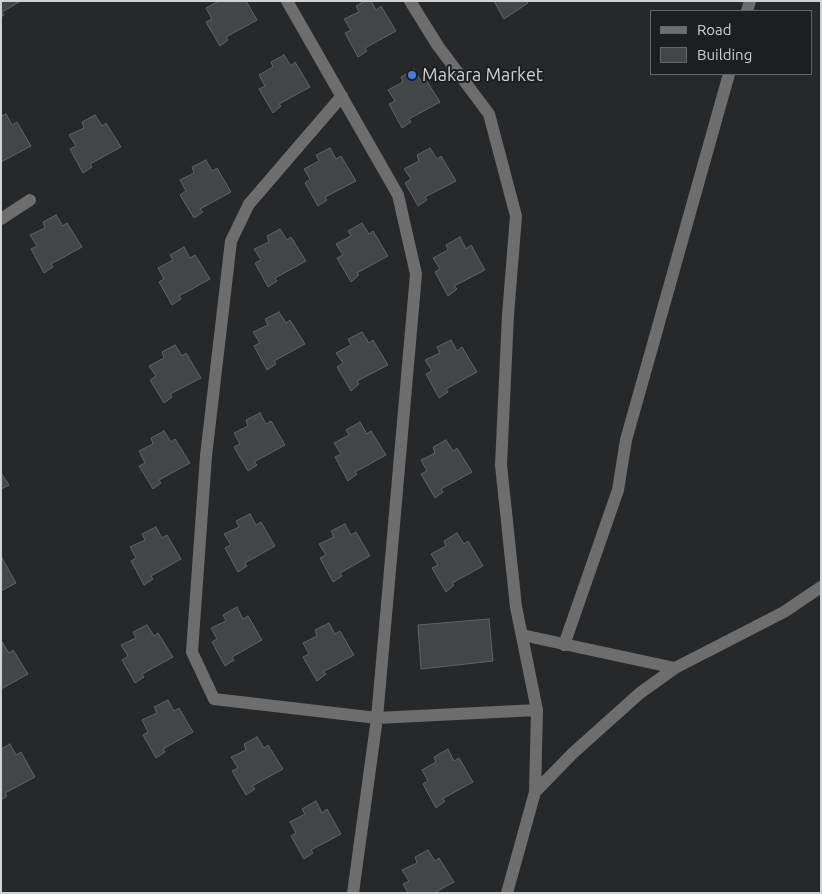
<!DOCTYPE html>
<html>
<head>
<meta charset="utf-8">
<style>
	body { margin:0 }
	#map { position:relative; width:822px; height:894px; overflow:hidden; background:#27282a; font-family:Ubuntu,sans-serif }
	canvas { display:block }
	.frame { position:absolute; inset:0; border:2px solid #d0d1d3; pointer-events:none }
	.legend { position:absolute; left:650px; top:10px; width:162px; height:65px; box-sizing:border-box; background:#1d1e20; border:1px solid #656668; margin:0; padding:6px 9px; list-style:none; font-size:15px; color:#d0d1d3 }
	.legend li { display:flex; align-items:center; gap:10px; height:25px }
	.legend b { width:25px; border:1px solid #656668 }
</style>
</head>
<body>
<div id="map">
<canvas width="822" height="894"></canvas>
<div class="frame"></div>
<ul class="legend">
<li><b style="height:6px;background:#6d6d6e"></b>Road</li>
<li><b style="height:14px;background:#434547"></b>Building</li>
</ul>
</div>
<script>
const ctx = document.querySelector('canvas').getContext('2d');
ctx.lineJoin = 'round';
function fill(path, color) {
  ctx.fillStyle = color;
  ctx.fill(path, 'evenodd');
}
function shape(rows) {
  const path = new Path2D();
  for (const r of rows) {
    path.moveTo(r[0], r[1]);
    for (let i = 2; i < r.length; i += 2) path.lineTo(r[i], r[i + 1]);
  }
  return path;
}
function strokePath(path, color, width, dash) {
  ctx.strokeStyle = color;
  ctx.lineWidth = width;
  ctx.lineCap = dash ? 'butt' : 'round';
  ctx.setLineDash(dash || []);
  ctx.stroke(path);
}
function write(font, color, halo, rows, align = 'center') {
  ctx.font = font + ' Ubuntu,sans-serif';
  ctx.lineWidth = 4;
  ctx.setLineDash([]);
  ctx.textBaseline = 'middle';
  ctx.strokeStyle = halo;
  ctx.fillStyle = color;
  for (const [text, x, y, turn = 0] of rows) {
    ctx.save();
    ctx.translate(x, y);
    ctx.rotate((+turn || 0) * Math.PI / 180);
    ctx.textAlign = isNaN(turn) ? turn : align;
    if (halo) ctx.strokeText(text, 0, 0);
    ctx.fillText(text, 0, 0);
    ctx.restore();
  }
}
const building = shape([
	[1,1,21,1,2,12,4,15,1,17,1,1],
	[219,1,246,1,257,20,226,37,228,40,220,46,206,22,212,19,206,8,219,1],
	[365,1,371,1,376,10,381,6,396,31,365,48,367,51,358,57,345,33,351,30,344,19,359,12,356,6,365,1],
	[494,1,526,1,528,3,504,19,494,1],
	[284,55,291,66,295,62,310,87,279,104,281,106,273,113,259,89,265,86,259,75,273,67,271,62,284,55],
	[414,69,421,81,425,78,440,102,409,119,411,122,402,128,389,104,395,101,388,90,403,82,401,77,414,69],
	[6,114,12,125,17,122,31,146,1,162,1,116,6,114],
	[95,115,102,126,106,123,121,147,90,164,92,167,83,173,70,149,76,146,69,135,84,128,82,122,95,115],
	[330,148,336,159,341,156,356,181,325,197,327,200,318,206,305,183,310,179,304,169,319,161,316,155,330,148],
	[430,148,437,159,441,156,456,181,425,197,427,200,418,206,405,183,411,179,404,169,419,161,417,155,430,148],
	[206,160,212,171,217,168,231,192,200,209,203,212,194,218,180,195,186,191,180,180,194,173,192,167,206,160],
	[56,215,63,226,67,223,82,247,51,264,53,267,44,273,31,249,37,246,30,235,45,228,43,222,56,215],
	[362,223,369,234,373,231,388,256,357,273,359,275,351,282,337,258,343,255,336,244,351,236,348,231,362,223],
	[280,229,287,240,291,237,306,261,275,278,277,281,268,287,255,263,261,260,254,249,269,242,267,236,280,229],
	[460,237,466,249,471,245,485,270,454,286,457,289,448,296,435,272,440,269,433,258,448,250,446,245,460,237],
	[184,247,190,258,195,255,210,279,179,296,181,299,172,305,159,282,164,279,158,268,173,260,170,255,184,247],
	[279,312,286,323,290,320,305,344,274,361,276,364,267,370,254,346,260,343,253,332,268,325,265,319,279,312],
	[362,332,369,343,373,340,388,365,357,381,359,384,351,391,337,367,343,363,336,353,351,345,348,339,362,332],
	[451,340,457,351,462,347,477,372,446,389,448,392,439,398,426,374,432,371,425,360,440,353,437,347,451,340],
	[175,345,182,356,186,353,201,378,170,394,172,397,164,403,150,380,156,376,149,366,164,358,162,352,175,345],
	[260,413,266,424,271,421,285,445,254,462,257,465,248,471,234,447,240,444,234,433,248,426,246,420,260,413],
	[360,422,367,434,371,431,386,455,355,472,357,474,348,481,335,457,341,454,334,443,349,435,346,430,360,422],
	[164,431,171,442,175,439,190,463,159,480,161,483,153,489,139,466,145,463,139,451,153,444,151,438,164,431],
	[446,440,453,451,457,448,472,472,441,489,443,492,435,498,421,474,427,471,421,460,435,453,433,447,446,440],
	[1,473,9,485,1,489,1,473],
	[250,514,256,525,261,522,275,546,245,563,247,566,238,572,225,548,231,545,224,534,239,527,236,521,250,514],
	[345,524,351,535,356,532,370,556,340,573,342,576,333,582,320,558,326,555,319,544,334,537,331,531,345,524],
	[156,527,162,538,167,535,181,559,151,576,153,579,144,585,131,561,136,558,130,547,145,540,142,534,156,527],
	[457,533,464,544,468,541,483,566,452,583,454,585,446,592,432,568,438,565,431,554,446,546,444,541,457,533],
	[2,558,16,583,1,591,1,559,2,558],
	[237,607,243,619,248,616,262,640,232,657,234,660,225,666,212,642,217,639,211,628,226,621,223,615,237,607],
	[489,619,493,661,421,669,418,625,489,619],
	[329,623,335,634,340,631,354,655,323,672,326,674,317,681,303,657,309,654,303,643,317,636,315,630,329,623],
	[147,625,154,636,158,633,173,657,142,674,144,677,135,683,122,660,128,656,121,645,136,638,133,632,147,625],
	[2,642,9,653,13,650,28,674,1,689,2,642],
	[168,700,174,711,179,708,193,732,163,749,165,752,156,758,143,735,148,732,142,720,157,713,154,707,168,700],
	[257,737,264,748,268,745,283,769,252,786,255,789,246,795,232,771,238,768,231,757,246,750,244,744,257,737],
	[10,744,16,755,21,752,35,777,5,793,7,796,1,800,1,749,10,744],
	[448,749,454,761,459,758,473,782,442,799,445,801,436,808,423,784,428,781,422,770,436,762,434,757,448,749],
	[316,801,322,813,327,809,341,834,311,850,313,853,304,859,291,836,296,833,290,822,305,814,302,809,316,801],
	[428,850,435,861,439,858,454,882,434,893,408,893,403,884,409,881,402,870,417,863,415,857,428,850]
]);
const minor = shape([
	[287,1,398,195,416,274,377,718,353,893],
	[410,1,438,46,489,114,516,216,508,315,501,465,516,607,537,710,535,792],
	[747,11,750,1],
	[342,96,249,204,231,241,206,456,192,652,214,699,377,718,537,710],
	[1,219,30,200],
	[522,635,675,668],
	[564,645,618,490,626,440,729,74],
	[507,893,535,792,573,753,640,693,675,668,784,612,821,587]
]);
const markers = [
	[412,75,5,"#3f7fe0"]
];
const poiNames = [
	["Makara Market",422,75]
];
fill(building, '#434547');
strokePath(building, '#616265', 1);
strokePath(minor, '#6d6d6e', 12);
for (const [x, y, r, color] of markers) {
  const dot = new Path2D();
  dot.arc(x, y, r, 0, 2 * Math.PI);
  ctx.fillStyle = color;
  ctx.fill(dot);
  strokePath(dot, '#1d1e20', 2);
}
write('18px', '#d0d1d3', '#1d1e20', poiNames, 'left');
</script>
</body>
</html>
